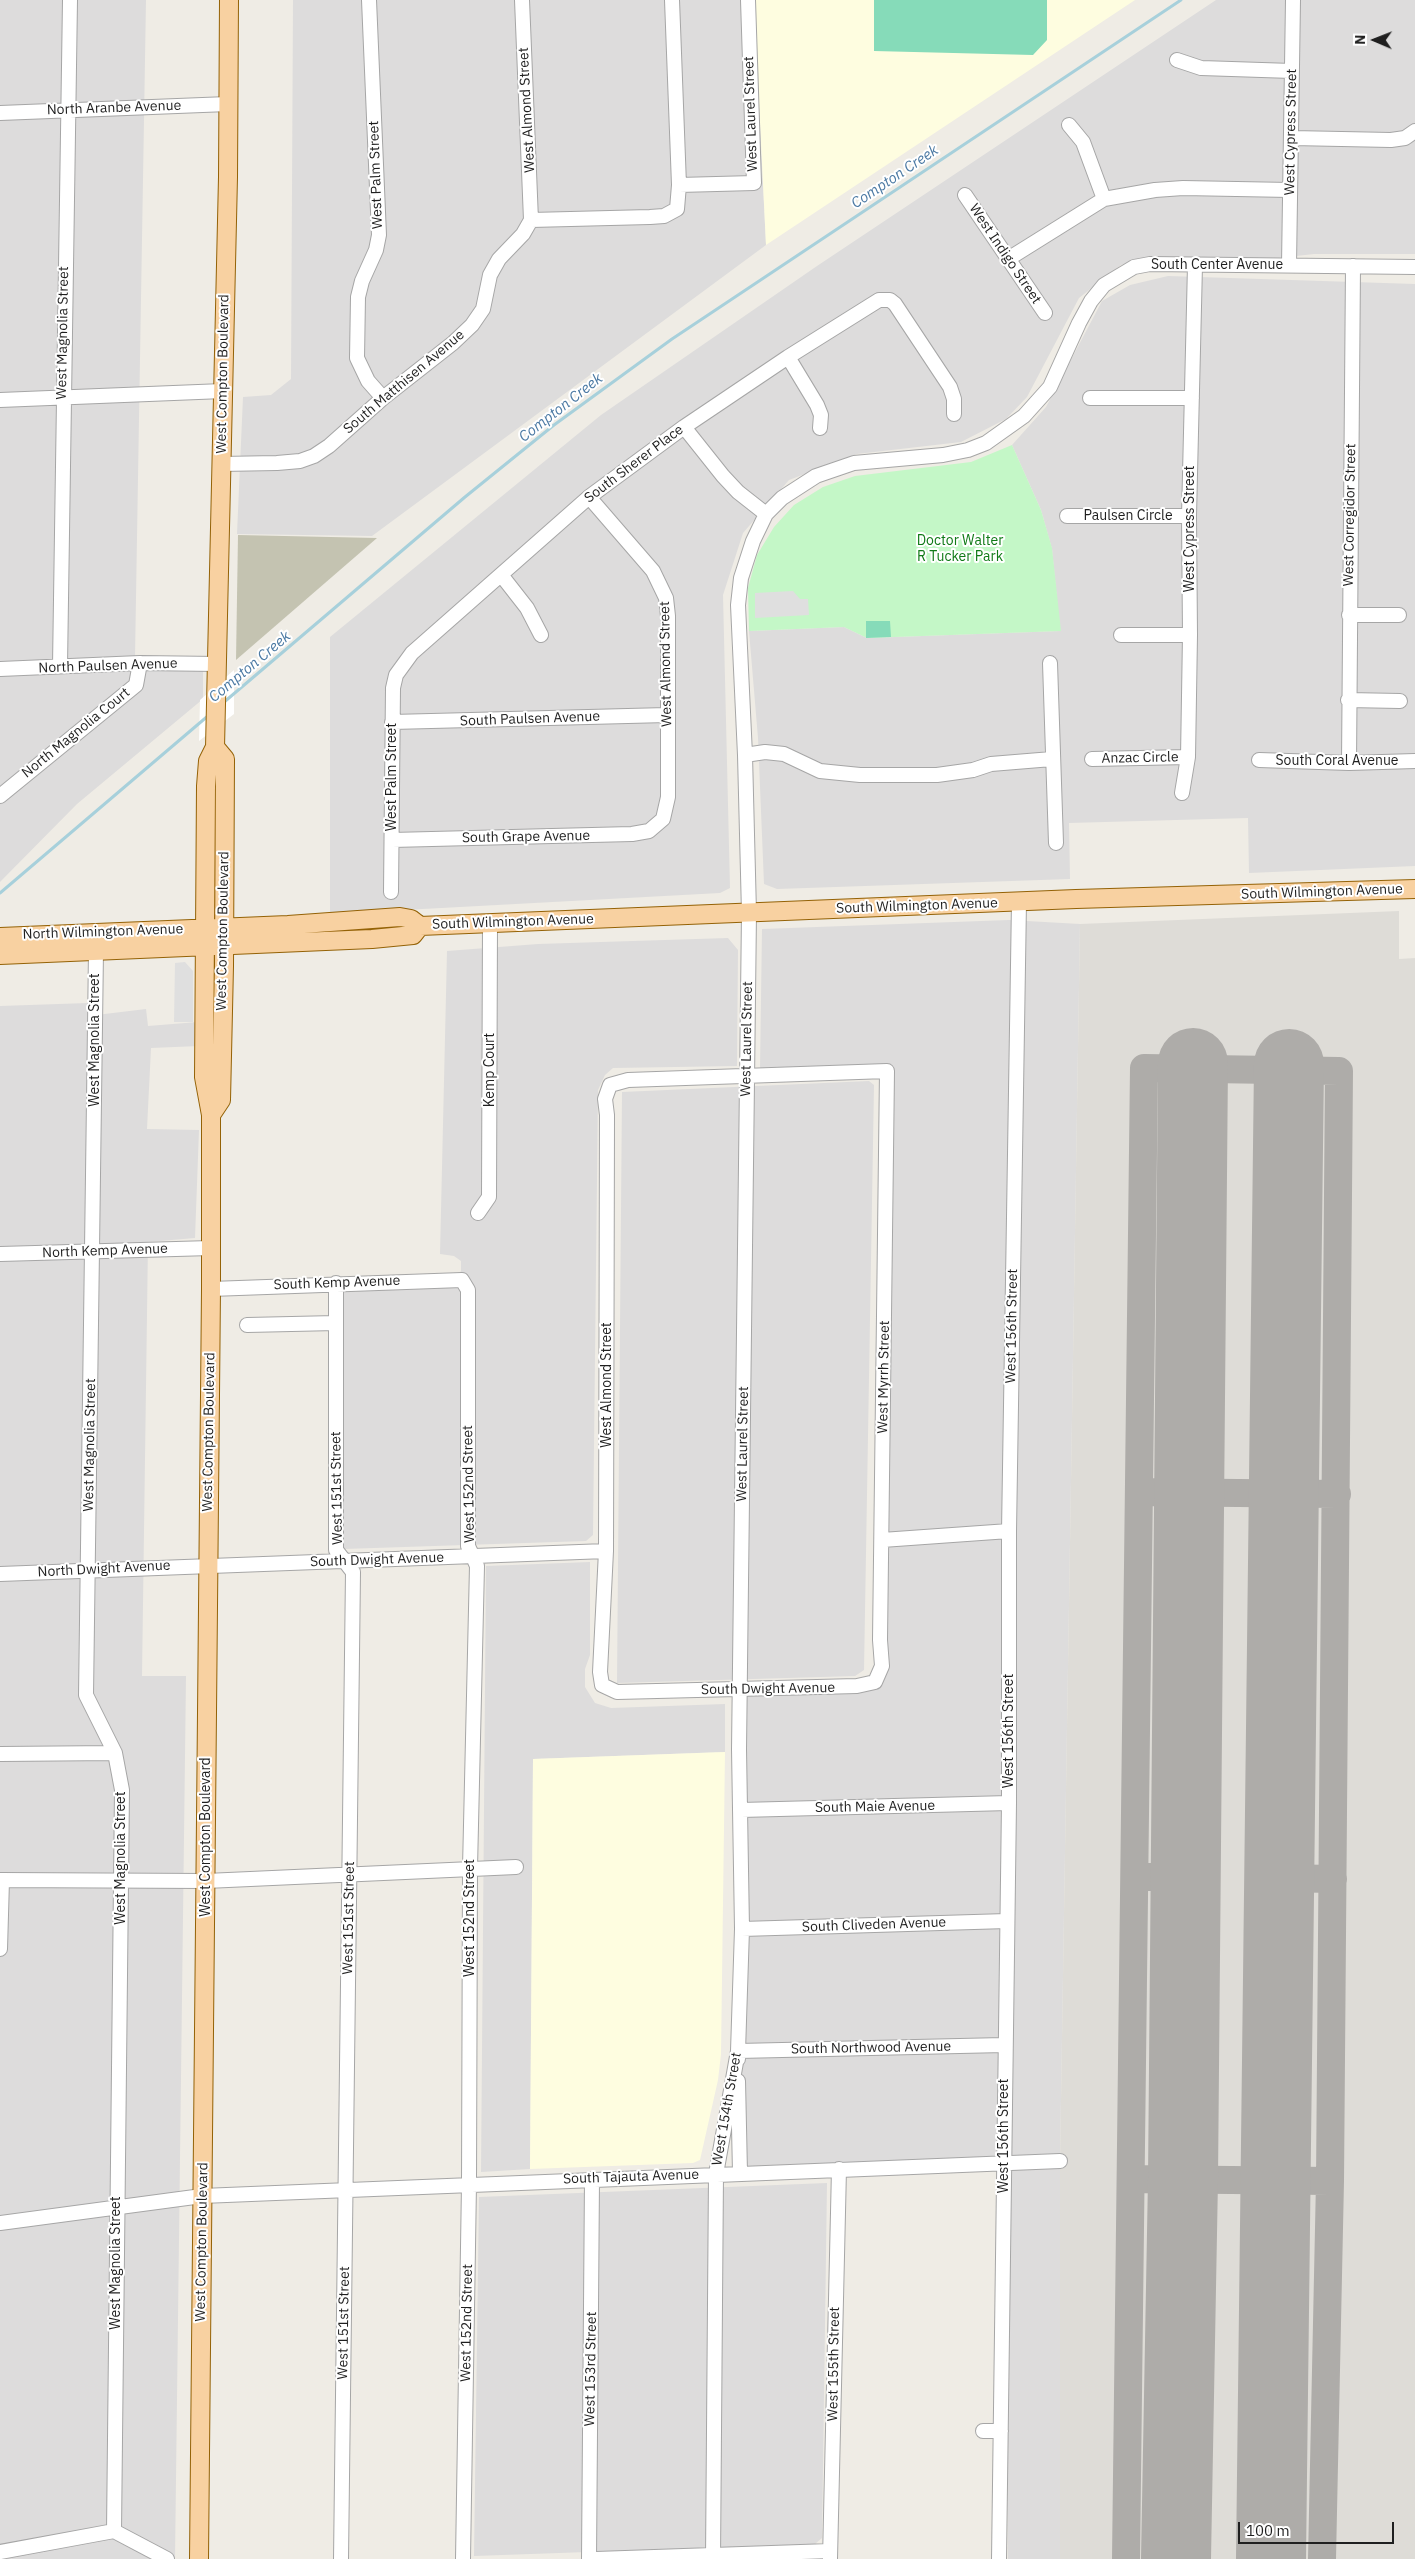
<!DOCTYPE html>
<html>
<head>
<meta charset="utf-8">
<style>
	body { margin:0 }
	#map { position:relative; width:1415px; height:2559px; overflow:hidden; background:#efece5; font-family:"IBM Plex Sans",sans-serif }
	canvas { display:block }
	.north { position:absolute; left:1350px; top:15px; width:50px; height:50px; -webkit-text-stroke:4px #fff; paint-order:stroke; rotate:271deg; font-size:14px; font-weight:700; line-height:20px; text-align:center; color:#1f1f1f }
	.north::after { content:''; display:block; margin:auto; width:18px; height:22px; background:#1f1f1f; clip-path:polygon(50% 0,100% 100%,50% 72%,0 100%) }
	.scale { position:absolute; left:1238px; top:2522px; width:156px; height:22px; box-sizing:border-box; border:2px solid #1f1f1f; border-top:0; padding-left:6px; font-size:15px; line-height:18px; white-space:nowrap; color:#1f1f1f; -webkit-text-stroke:4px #fff; paint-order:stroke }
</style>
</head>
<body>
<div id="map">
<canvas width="1415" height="2559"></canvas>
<div class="north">N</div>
<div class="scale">100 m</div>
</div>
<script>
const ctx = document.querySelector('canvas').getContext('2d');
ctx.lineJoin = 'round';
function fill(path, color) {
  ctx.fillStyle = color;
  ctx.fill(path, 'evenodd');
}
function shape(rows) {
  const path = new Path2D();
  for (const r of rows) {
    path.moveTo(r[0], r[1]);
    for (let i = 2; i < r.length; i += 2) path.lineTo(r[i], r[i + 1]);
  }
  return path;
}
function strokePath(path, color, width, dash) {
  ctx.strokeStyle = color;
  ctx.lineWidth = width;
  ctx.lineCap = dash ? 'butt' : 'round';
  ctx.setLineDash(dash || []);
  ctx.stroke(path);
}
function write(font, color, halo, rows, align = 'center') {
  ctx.font = font + ' "IBM Plex Sans",sans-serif';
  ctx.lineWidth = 4;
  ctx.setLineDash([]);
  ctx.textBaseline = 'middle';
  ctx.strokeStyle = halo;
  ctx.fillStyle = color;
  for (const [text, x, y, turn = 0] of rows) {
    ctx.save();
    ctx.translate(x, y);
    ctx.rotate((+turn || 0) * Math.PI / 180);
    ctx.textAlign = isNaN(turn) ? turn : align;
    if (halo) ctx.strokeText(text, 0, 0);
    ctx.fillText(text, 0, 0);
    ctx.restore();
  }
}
const residential = shape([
	[0,0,146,0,135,657,203,656,203,699,77,804,0,882],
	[293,0,754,0,766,245,372,536,237,534,243,397,271,395,291,379],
	[1216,0,1415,0,1415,254,1314,254,1278,258,1149,257,1121,265,1079,298,1027,397,1006,419,961,442,857,454,789,480,743,533,723,595,730,888,720,893,330,914,330,637,601,415,817,266],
	[1168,276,1415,284,1415,866,1249,873,1248,818,1069,823,1070,879,777,889,764,884,758,738,749,631,844,627,867,638,1060,631,1052,549,1041,510,1012,445,1046,407,1102,301,1130,285],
	[1009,920,1080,924,1060,2161,1060,2559,1008,2559,1005,2163,740,2173,741,1689,874,1682,882,1666,887,1072,760,1069,762,929],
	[728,938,738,950,737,1066,613,1068,605,1075,598,1090,593,1535,586,1541,344,1549,344,1292,453,1285,461,1271,461,1261,454,1256,440,1254,447,951,538,944],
	[88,1003,88,1016,146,1009,148,1026,198,1022,199,1046,151,1048,147,1129,199,1130,195,1238,148,1242,142,1676,186,1676,175,2559,0,2559,0,1006],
	[869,1081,874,1085,864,1670,855,1676,617,1683,622,1092],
	[590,1562,590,1655,585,1669,585,1687,595,1703,611,1708,725,1704,725,1752,533,1759,530,2169,481,2172,486,1566],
	[827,2183,822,2538,815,2544,474,2556,479,2197]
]);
const education = shape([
	[754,0,1135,0,766,245],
	[725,1752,721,2054,718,2080,700,2160,693,2163,530,2169,533,1759]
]);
const airport = shape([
	[1399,911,1399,959,1415,958,1415,2559,1060,2559,1060,2161,1080,924]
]);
const construction = shape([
	[238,535,377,538,236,660]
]);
const park = shape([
	[1012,445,1041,510,1052,548,1061,631,867,638,844,627,749,631,748,588,757,555,774,527,794,505,823,487,855,476,971,462]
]);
const pitch = shape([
	[874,0,1047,0,1047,40,1033,55,874,51],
	[866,621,890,621,891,637,866,638]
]);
const parking = shape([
	[793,591,800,599,808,599,809,615,755,618,755,593],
	[185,962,193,971,193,1022,174,1022,175,963]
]);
const pier = shape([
	[234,670,234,714,199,741,200,700]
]);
const stream = shape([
	[223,703,465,497,554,425,672,339,1181,0],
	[0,893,209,715]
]);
const taxiway = shape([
	[1139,1492,1337,1494],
	[1136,1877,1186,1877],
	[1280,1878,1333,1879],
	[1132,2179,1330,2181],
	[1126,2559,1144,1068,1339,1071,1330,2181,1322,2559]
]);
const runway = shape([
	[1176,2559,1183,2179,1193,1063],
	[1271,2559,1289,1064]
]);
const minor = shape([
	[369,0,379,235,376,250,362,281,358,297,357,358,368,381,383,398],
	[1177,60,1201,68,1292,71],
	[0,113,228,104],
	[1069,125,1083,142,1104,199],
	[1292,138,1391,140,1405,138,1415,131],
	[679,185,754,183,748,0],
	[965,195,1045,313],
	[531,220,650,217,664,216,677,209,679,185,672,0],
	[1008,259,1104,199,1155,190,1183,188,1290,190],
	[1289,265,1293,0],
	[788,357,817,405,821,415,820,428],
	[1090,398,1192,398],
	[0,400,223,391],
	[684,427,723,476,738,492,766,514],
	[221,464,277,463,300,461,314,456,329,446,383,398,453,343,472,325,483,309,490,275,499,259,523,234,531,220,522,0],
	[1067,516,1189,516],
	[502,576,527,608,541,635],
	[1349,615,1399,615],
	[1121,635,1190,635],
	[1050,663,1056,843],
	[60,666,70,0],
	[0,669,140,663,217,664],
	[1348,700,1400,701],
	[392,722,667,715],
	[745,755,765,752,784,754,820,771,860,775,937,775,973,770,991,764,1052,759],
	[1092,759,1188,757],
	[1259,760,1349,763,1415,761],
	[1349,763,1353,266],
	[1182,793,1188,757,1190,635,1189,516,1195,265],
	[0,796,136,685,140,663],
	[392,840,632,834,649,831,663,819,668,797,668,616,666,598,653,571,589,497],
	[391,892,393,688,396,675,412,653,589,497,684,427,788,357,879,300,890,300,895,304,950,387,954,399,954,414],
	[96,951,86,1695,115,1753,122,1790,114,2531],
	[887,1071,880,1640,882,1666,875,1682,857,1686,617,1692,602,1685,600,1672,606,1551,607,1115,605,1099,610,1085,628,1080,887,1071],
	[478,1213,489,1197,490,923],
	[0,1254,211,1248],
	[336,1283,336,1550,353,1572,341,2559],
	[211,1289,462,1280,468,1290,468,1546,477,1566,470,1868,469,2184,463,2559],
	[247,1325,336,1323],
	[882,1540,1009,1531],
	[0,1574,606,1551],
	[0,1754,115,1753],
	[741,1810,1009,1803],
	[0,1880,206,1881,516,1867],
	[742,1929,1007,1921],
	[0,1949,2,1880],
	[738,2059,738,2051,1004,2045],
	[738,2081,740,2173],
	[0,2223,202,2196,1060,2161],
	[983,2431,1001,2431],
	[0,2552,114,2531,167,2559],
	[589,2559,592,2179],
	[596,2559,830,2551],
	[713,2559,716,2174,738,2051,742,1929,739,1749,749,913,745,755,738,605,741,578,753,541,766,514,782,498,816,476,854,463,943,455,968,450,986,443,1024,416,1050,387,1079,323,1091,301,1104,285,1134,267,1150,264,1415,267],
	[830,2559,839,2169],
	[999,2559,1009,1803,1009,1531,1019,902]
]);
const major = shape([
	[0,937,288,925,400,917,411,919,420,926,1076,899,1415,889],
	[0,955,372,939,413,935,420,926],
	[211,1115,221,1100,224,966,225,759,215,747],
	[199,2559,211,1289,211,1115,204,1077,206,786,208,761,215,747,228,177,229,0]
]);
const streetNames = [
	["North Aranbe Avenue",114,108,-2],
	["West Almond Street",527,110,-93],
	["West Laurel Street",751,114,-92],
	["West Cypress Street",1291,132,-89],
	["West Palm Street",376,175,-92],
	["West Indigo Street",1005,254,56],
	["South Center Avenue",1217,265],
	["West Magnolia Street",63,333,-89],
	["West Compton Boulevard",223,374,-89],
	["South Matthisen Avenue",404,382,-40],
	["South Sherer Place",634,464,-37],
	["West Corregidor Street",1350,515,-89],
	["Paulsen Circle",1128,516],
	["West Cypress Street",1190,529,-90],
	["West Almond Street",666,664,-91],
	["North Paulsen Avenue",108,666,-2],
	["South Paulsen Avenue",530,719,-2],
	["North Magnolia Court",76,733,-39],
	["Anzac Circle",1140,758,-1],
	["South Coral Avenue",1337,761],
	["West Palm Street",392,777,-90],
	["South Grape Avenue",526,837,-1],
	["South Wilmington Avenue",1322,892,-2],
	["South Wilmington Avenue",917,906,-2],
	["South Wilmington Avenue",513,922,-2],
	["West Compton Boulevard",223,931,-89],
	["North Wilmington Avenue",103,932,-2],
	["West Laurel Street",747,1039,-89],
	["West Magnolia Street",95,1040,-90],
	["Kemp Court",490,1070,-90],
	["North Kemp Avenue",105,1251,-2],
	["South Kemp Avenue",337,1283,-2],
	["West 156th Street",1012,1326,-89],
	["West Myrrh Street",884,1377,-89],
	["West Almond Street",607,1385,-90],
	["West Compton Boulevard",209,1432,-89],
	["West Laurel Street",743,1444,-89],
	["West Magnolia Street",90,1445,-89],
	["West 152nd Street",469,1484,-91],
	["West 151st Street",337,1488,-91],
	["South Dwight Avenue",377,1560,-2],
	["North Dwight Avenue",104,1569,-3],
	["South Dwight Avenue",768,1689,-1],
	["West 156th Street",1009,1731,-90],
	["South Maie Avenue",875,1807,-1],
	["West Compton Boulevard",206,1837,-90],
	["West Magnolia Street",121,1858,-90],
	["West 151st Street",349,1918,-89],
	["West 152nd Street",470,1918,-90],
	["South Cliveden Avenue",874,1925,-2],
	["South Northwood Avenue",871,2048,-1],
	["West 154th Street",727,2109,-80],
	["West 156th Street",1004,2136,-90],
	["South Tajauta Avenue",631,2177,-2],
	["West Compton Boulevard",202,2242,-89],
	["West Magnolia Street",116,2263,-90],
	["West 151st Street",344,2323,-89],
	["West 152nd Street",467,2323,-89],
	["West 155th Street",834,2364,-89],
	["West 153rd Street",591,2369,-89]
];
const parkNames = [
	["Doctor Walter",960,541],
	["R Tucker Park",960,557]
];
const waterNames = [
	["Compton Creek",895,177,-34],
	["Compton Creek",561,408,-38],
	["Compton Creek",250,667,-40]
];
fill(residential, '#dddcdc');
fill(education, '#fefde0');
fill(airport, '#dedcd7');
fill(construction, '#c4c3b1');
fill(park, '#c4f7c7');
fill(pitch, '#86dbb9');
fill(parking, '#dfdfdf');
fill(pier, '#fff');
strokePath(stream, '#a7d0db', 3);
strokePath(taxiway, '#aeaca9', 28);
strokePath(runway, '#aeaca9', 70);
strokePath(minor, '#a6a6a6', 16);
strokePath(major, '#946206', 20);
strokePath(minor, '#fff', 14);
strokePath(major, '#f8d1a1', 18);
write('14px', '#1f1f1f', '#fff', streetNames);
write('14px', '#107a17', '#fff', parkNames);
write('italic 15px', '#4b79a3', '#fff', waterNames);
</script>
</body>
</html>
